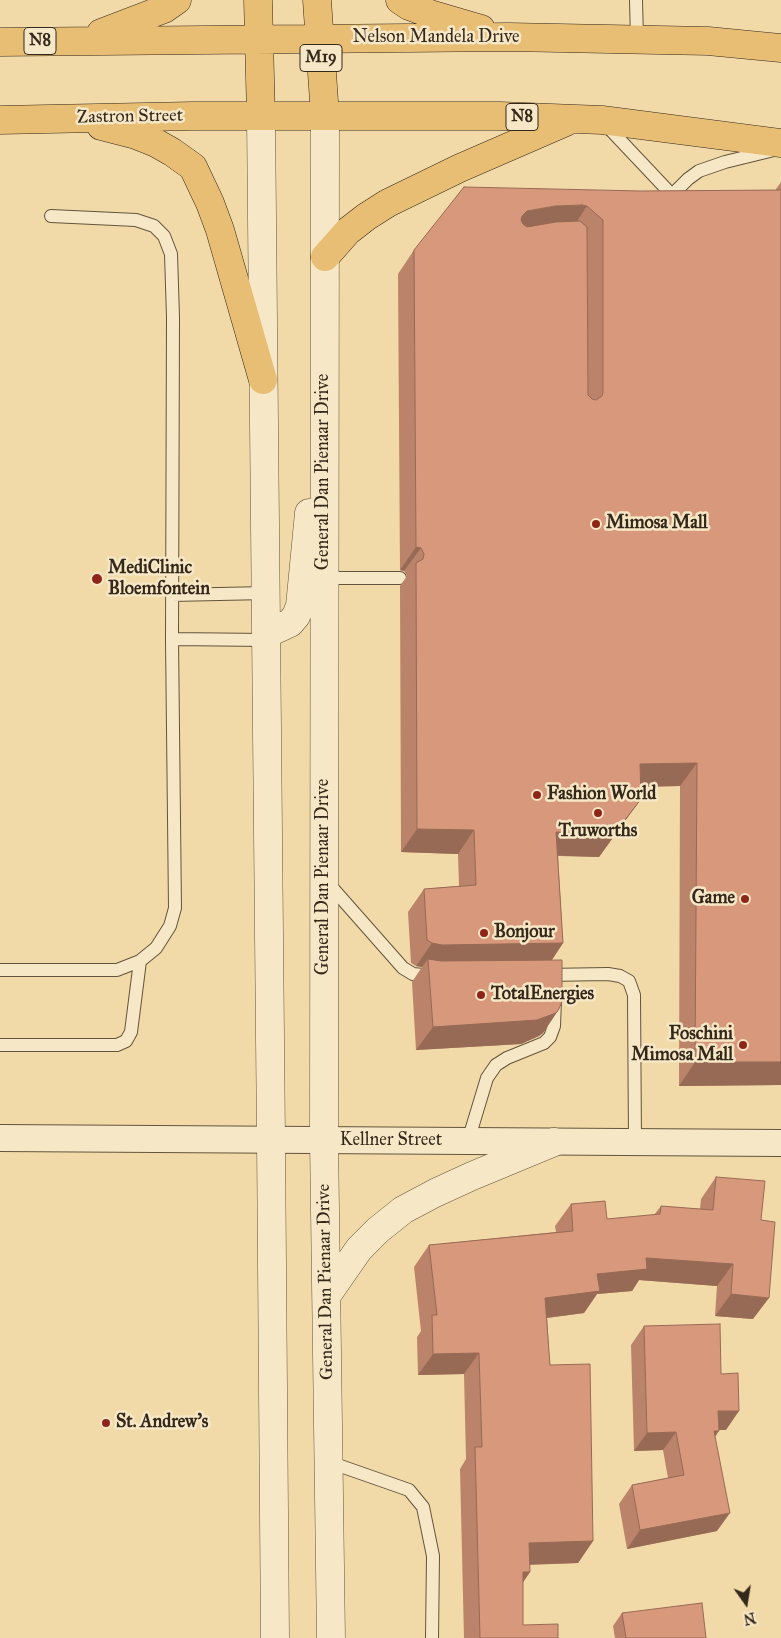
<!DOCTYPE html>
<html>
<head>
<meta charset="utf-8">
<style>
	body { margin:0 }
	#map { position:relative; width:781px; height:1638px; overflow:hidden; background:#f1daa8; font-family:"IM FELL Great Primer",serif }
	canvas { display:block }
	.north { position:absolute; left:721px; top:1578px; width:50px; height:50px; -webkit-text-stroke:4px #f6e7c6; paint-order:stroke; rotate:167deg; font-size:14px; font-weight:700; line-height:20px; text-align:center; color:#34281b }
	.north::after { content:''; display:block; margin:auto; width:18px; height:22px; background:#34281b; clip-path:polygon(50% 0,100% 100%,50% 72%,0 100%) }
</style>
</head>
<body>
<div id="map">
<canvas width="781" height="1638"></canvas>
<div class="north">N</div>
</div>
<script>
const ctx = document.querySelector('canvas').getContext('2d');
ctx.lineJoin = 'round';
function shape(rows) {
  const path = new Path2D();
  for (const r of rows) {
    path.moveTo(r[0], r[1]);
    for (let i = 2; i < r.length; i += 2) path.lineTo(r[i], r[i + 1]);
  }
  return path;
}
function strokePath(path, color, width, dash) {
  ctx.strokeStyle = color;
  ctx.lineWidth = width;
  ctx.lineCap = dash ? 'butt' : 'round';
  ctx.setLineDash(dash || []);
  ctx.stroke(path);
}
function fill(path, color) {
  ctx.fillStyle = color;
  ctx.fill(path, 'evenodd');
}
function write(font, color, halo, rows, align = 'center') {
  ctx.font = font + ' "IM FELL Great Primer",serif';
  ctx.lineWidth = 5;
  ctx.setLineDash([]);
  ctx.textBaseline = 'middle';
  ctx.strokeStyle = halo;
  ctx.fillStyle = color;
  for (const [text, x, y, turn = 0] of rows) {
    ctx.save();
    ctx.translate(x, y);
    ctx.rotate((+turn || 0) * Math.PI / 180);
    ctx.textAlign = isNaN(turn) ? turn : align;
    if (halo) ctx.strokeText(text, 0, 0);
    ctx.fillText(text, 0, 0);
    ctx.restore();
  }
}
const service = shape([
	[636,0,637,39],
	[605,124,672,195,688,179,699,171,725,162,774,150],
	[324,578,400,578],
	[172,595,266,593],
	[172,639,266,640],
	[328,883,403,968,413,974,433,976],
	[0,970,117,970,140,961,156,948,170,926,175,908,172,639,173,317,171,254,164,236,154,226,136,220,51,216],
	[545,975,608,974,620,976,629,981,634,995,635,1142],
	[0,1045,117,1045,126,1041,131,1032,140,961],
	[468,1141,487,1078,496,1065,507,1058,544,1043,550,1037,554,1026,555,1000],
	[329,1462,409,1490,423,1507,433,1556,432,1638]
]);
const minor = shape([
	[0,1138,781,1143]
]);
const tertiary = shape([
	[261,116,271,1140,275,1638],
	[325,116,324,1140,331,1638],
	[266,634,290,623,296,616,300,606,309,513],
	[327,1295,359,1249,378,1230,403,1210,435,1193,472,1176,554,1142]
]);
const trunk = shape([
	[258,0,261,116],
	[317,0,325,116],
	[400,0,409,6,433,15,481,29],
	[101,33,164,9,177,0],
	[0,42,509,37,708,41,781,48],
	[0,120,193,116,500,116,602,120,781,143],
	[101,126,136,135,156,143,172,152,193,167,210,203,220,230,263,380],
	[325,257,348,231,366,217,388,203,460,168,566,122]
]);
const wall = shape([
	[781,182,781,1085,679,1086,680,786,640,787,624,822,599,857,558,856,563,943,552,960,559,1009,543,1033,539,1036,521,1044,416,1050,412,982,422,967,416,966,411,963,408,912,424,889,459,886,458,854,401,852,400,586,407,576,404,571,400,570,398,274,414,250,641,191,776,190,776,189],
	[716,1177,753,1319,715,1316,717,1286,639,1280,632,1291,597,1294,584,1313,547,1318,550,1365,593,1541,578,1563,529,1565,530,1572,523,1582,523,1625,558,1638,464,1638,460,1469,466,1459,464,1374,418,1375,417,1337,421,1331,414,1267,429,1245,556,1232,555,1226,571,1204,607,1219,654,1215,661,1206,700,1209,701,1199],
	[644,1326,721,1374,726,1430,719,1430,715,1437,717,1531,627,1549,619,1504,632,1485,668,1478,663,1450,634,1451,631,1345],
	[622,1613,706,1638,615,1638,613,1626]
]);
const shadedWall = shape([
	[582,205,587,206,571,230,511,234,522,216,527,211,555,206],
	[416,547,421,548,404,571,400,570],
	[697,763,680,786,623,787,640,764],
	[641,799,599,857,540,855,556,832],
	[417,829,474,830,458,854,401,852],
	[432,943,563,943,547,967,429,968,428,959,422,967,416,966],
	[559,1009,543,1033,539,1036,521,1044,416,1050,433,1027],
	[695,1062,781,1062,781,1085,679,1086],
	[646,1258,733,1264,717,1286,639,1280,632,1291,597,1294,584,1313,530,1320,545,1298,597,1274],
	[731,1294,769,1298,753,1319,715,1316],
	[479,1353,464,1374,418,1375,433,1354],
	[718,1411,739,1411,726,1430,705,1430],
	[714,1431,719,1431,706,1449],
	[676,1432,663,1450,634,1451,647,1433],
	[730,1513,717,1531,627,1549,640,1530],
	[593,1541,578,1563,514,1565,529,1543],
	[523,1572,530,1572,515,1594]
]);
const building = shape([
	[464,187,641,191,781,190,781,1062,695,1062,697,763,640,764,641,799,615,833,556,832,563,943,442,945,432,943,427,940,424,889,476,885,474,830,417,829,416,563,423,559,424,554,421,548,416,547,414,250,464,187],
	[582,205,587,206,603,220,603,392,602,396,596,400,592,399,588,395,587,227,580,221,556,222,527,227,523,224,521,220,522,216,527,211,555,206,582,205],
	[428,959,441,961,562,960,562,1001,559,1009,556,1013,537,1020,433,1027,428,959],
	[716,1177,765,1181,761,1220,775,1222,769,1298,731,1294,733,1264,646,1258,647,1269,597,1274,600,1291,545,1298,550,1365,590,1364,593,1541,529,1543,530,1572,523,1572,523,1625,558,1624,558,1638,480,1638,475,1447,482,1447,479,1353,433,1354,432,1315,437,1315,429,1245,573,1231,571,1204,605,1201,607,1219,660,1214,661,1206,713,1210,716,1177],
	[720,1324,721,1374,738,1373,739,1411,718,1411,719,1431,714,1431,730,1513,640,1530,632,1485,684,1475,676,1432,647,1433,644,1326,720,1324],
	[702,1603,706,1638,626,1638,622,1613,702,1603]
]);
const markers = [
	[596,524,5,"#8f2418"],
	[97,579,6,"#8f2418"],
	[537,795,5,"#8f2418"],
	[598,813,5,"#8f2418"],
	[745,899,5,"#8f2418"],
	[484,933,5,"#8f2418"],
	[481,995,5,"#8f2418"],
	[743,1045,5,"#8f2418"],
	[106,1423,5,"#8f2418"]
];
const shields = [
	[40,41,32],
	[321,58,42],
	[522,117,32]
];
const shieldNames = [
	["N8",40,41],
	["M19",321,58],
	["N8",522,117]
];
const streetNames = [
	["Nelson Mandela Drive",436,38],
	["Zastron Street",130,117,-1],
	["General Dan Pienaar Drive",324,472,-90],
	["General Dan Pienaar Drive",324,877,-90],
	["Kellner Street",391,1141],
	["General Dan Pienaar Drive",326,1282,-91]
];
const poiNames = [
	["Mimosa Mall",606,524],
	["MediClinic",108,569],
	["Bloemfontein",108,590],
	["Fashion World",547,795],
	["Truworths",598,832,"center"],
	["Game",735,899,"right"],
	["Bonjour",494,933],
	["TotalEnergies",491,995],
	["Foschini",733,1035,"right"],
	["Mimosa Mall",733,1056,"right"],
	["St. Andrew's",116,1423]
];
strokePath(service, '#63543e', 14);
strokePath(minor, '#63543e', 28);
strokePath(tertiary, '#63543e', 29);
strokePath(trunk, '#34281b', 29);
strokePath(service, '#f6e7c6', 12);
strokePath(minor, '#f6e7c6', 26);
strokePath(tertiary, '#f6e7c6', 28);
strokePath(trunk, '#e8bd74', 28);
fill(wall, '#ba836a');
fill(shadedWall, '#976a56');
fill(building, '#d8987b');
strokePath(building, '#976a56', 1);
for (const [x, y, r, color] of markers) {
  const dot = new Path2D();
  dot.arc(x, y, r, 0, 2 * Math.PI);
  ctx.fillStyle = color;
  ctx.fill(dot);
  strokePath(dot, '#f6e7c6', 2);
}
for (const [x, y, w] of shields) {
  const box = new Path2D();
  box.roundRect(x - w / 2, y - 13.5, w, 27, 4);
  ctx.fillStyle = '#f6e7c6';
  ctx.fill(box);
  strokePath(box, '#34281b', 1);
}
write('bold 16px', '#34281b', null, shieldNames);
write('18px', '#34281b', '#f6e7c6', streetNames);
write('bold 18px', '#34281b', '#f6e7c6', poiNames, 'left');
</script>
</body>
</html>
